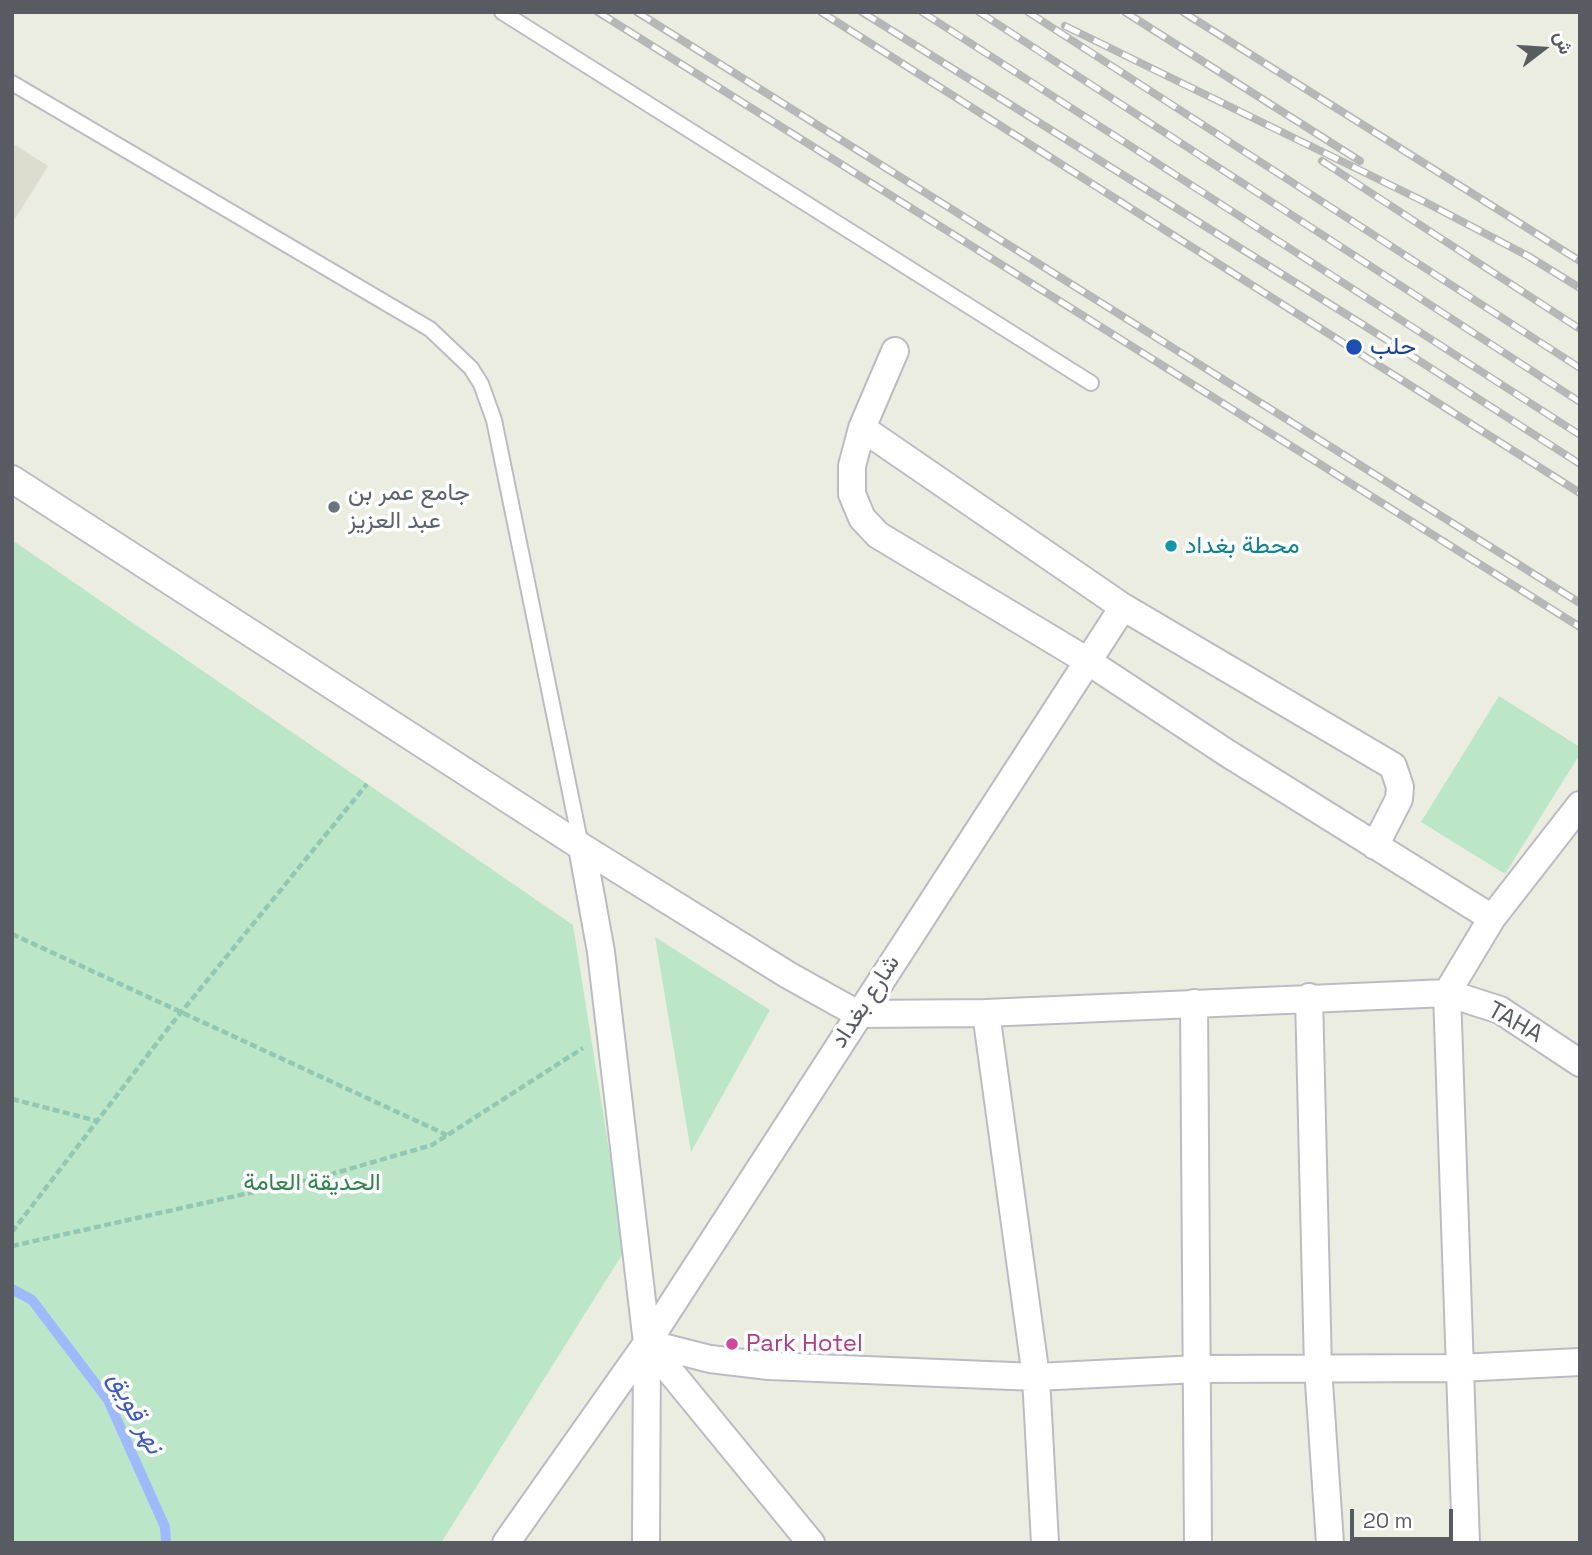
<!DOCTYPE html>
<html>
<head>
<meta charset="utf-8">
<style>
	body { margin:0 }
	#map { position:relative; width:1592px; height:1555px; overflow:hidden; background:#ecede1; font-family:"Space Grotesk",Vazirmatn,sans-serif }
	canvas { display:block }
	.frame { position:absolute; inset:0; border:14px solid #595b62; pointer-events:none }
	.north { position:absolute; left:1508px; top:14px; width:70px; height:70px; -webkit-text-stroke:5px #fff; paint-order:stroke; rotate:73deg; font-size:19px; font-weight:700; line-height:28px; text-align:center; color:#595b62 }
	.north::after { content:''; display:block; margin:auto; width:24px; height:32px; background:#595b62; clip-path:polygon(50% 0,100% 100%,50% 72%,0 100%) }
	.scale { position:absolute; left:1350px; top:1509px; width:103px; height:32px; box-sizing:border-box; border:4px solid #595b62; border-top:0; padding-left:9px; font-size:21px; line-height:24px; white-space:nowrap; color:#595b62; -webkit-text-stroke:5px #fff; paint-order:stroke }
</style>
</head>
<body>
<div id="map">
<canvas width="1592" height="1555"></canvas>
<div class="frame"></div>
<div class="north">ش</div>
<div class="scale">20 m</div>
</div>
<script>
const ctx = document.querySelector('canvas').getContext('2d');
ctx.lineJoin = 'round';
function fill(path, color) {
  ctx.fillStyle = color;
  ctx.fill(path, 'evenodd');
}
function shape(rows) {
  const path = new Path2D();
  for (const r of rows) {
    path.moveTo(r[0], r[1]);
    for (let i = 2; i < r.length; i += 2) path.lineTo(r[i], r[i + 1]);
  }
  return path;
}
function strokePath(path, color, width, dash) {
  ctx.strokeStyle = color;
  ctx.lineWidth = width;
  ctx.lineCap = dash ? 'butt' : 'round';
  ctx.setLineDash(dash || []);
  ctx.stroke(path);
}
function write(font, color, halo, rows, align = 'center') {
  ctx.font = font + ' "Space Grotesk",Vazirmatn,sans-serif';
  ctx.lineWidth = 7;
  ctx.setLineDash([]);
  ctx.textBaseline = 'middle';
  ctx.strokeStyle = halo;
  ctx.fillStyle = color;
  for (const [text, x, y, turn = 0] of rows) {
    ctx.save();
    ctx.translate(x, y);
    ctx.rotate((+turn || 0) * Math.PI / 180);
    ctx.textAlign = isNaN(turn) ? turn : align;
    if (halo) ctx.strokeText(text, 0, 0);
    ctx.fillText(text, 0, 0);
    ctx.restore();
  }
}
const education = shape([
	[12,143,48,166,12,224]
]);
const green = shape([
	[12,540,573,925,625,1250,441,1543,12,1543],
	[1499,696,1580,747,1580,754,1505,874,1421,822],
	[655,937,770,1010,691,1152]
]);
const stream = shape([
	[12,1289,32,1300,108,1400,165,1527,166,1543]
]);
const path = shape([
	[12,934,447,1135],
	[12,1099,97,1121],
	[12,1232,170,1026,367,784],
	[12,1246,325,1176,432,1145,583,1048]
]);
const lane = shape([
	[502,12,1091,383],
	[12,83,430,329,471,368,481,384,494,420,581,846]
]);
const street = shape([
	[895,351,862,428,852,466,852,494,862,518,878,535,1086,660,1227,753,1492,918],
	[862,428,1123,607,1393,766,1400,787,1399,799,1375,846],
	[12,479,582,847,788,975,858,1014,986,1013,1447,993,1500,1010,1580,1063],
	[582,847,601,952,647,1343,646,1543],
	[1309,997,1318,1368,1330,1543],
	[1194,1003,1198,1543],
	[986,1013,1036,1377,1045,1543],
	[647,1343,710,1359,769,1366,1036,1377,1198,1369,1458,1368,1580,1362],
	[647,1343,811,1543],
	[506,1543,647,1343,1123,607],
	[1466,1543,1447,993,1492,918,1580,805]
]);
const rail = shape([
	[598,12,1580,627],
	[637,12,1580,603],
	[821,12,1580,493],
	[862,12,1365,326,1580,464],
	[922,12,1580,435],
	[979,12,1580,402],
	[1028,12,1580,368],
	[1125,12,1360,161],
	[1183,12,1580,261],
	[1065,26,1425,202,1528,256,1580,288],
	[1322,161,1580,329]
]);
const markers = [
	[1354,347,9,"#1a4fb4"],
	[334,507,7,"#6b7280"],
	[1171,546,7,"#0f9aa8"],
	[732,1344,7,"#d1479c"]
];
const transitNames = [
	["حلب",1370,347]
];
const worshipNames = [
	["جامع عمر بن",348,493],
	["عبد العزيز",348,521]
];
const cultureNames = [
	["محطة بغداد",1185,546]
];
const streetNames = [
	["شارع بغداد",866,1002,-57],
	["TAHA",1515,1023,29]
];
const parkNames = [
	["الحديقة العامة",312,1183]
];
const hotelNames = [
	["Park Hotel",746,1344]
];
const waterNames = [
	["نهر قويق",135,1413,62]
];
fill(education, '#ddddcf');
fill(green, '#bce6c8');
strokePath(stream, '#9fb9ff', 10);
strokePath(lane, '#bbbcc3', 18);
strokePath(street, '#bbbcc3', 30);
strokePath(path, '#94c7b2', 4.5, [7, 3.5]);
strokePath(lane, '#fff', 14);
strokePath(street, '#fff', 26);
strokePath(rail, '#b6b7b7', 8);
strokePath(rail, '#fff', 5, [16]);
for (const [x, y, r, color] of markers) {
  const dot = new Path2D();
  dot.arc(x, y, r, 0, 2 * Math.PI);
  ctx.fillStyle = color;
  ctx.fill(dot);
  strokePath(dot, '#fff', 2.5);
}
write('24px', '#164399', '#fff', transitNames, 'left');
write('24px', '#5b616d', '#fff', worshipNames, 'left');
write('24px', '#0d838f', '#fff', cultureNames, 'left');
write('24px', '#595b62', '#fff', streetNames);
write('24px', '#30834d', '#fff', parkNames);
write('24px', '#b23c85', '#fff', hotelNames, 'left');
write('italic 26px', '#3d58c7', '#fff', waterNames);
</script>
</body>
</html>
